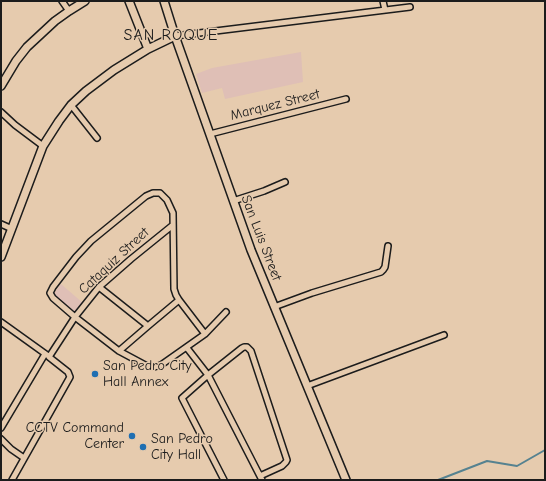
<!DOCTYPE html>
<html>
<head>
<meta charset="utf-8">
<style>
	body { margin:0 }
	#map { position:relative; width:546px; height:481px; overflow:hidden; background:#e6cbae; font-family:"Comic Neue",sans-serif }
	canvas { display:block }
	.frame { position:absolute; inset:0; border:2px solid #1c1c1c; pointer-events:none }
</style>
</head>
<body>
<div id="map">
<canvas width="546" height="481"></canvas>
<div class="frame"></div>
</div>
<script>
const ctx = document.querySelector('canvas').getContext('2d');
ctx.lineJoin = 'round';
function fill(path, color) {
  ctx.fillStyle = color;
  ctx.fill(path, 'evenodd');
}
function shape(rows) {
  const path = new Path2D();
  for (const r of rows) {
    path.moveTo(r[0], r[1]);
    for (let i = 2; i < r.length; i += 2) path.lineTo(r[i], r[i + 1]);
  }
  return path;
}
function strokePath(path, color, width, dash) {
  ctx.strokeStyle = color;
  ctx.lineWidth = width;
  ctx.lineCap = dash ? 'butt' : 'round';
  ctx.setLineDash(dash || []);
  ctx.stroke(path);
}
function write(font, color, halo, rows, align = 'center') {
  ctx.font = font + ' "Comic Neue",sans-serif';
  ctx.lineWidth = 3;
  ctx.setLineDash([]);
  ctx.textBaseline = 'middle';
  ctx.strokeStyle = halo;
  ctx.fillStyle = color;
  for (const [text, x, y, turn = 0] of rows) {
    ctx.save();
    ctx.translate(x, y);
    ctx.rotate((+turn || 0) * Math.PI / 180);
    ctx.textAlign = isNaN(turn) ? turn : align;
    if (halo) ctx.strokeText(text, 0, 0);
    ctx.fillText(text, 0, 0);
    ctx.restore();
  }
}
const built = shape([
	[301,52,303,82,225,99,222,88,202,93,196,74,212,68],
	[61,284,83,303,73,313,53,295]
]);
const stream = shape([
	[438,480,487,461,517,466,545,450]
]);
const minor = shape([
	[62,1,69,11],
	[383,1,385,10],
	[175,36,410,7],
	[71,105,97,138],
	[1,112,15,125,43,146],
	[210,134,346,99],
	[233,201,264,191,285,182],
	[1,224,12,229],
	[99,287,148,326],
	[274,307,312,293,381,272,383,270,385,267,388,246],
	[1,322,47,355],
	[205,334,179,300,176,295,174,289,173,213,167,200,160,193,153,193,146,196,91,241,76,257,53,287,50,293,53,298,75,317,119,351,147,366,154,367,161,365,205,334,226,312],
	[187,348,208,375,262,480],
	[119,351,148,326,179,300],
	[307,386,444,335],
	[1,428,45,354],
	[1,439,11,449,24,458],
	[12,480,70,377,68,372,49,357,75,317,99,287,131,259,173,225],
	[224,480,182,398,208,375,242,348,244,347,247,347,251,351,287,460,286,462,282,466,260,476]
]);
const tertiary = shape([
	[129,1,148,49],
	[164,1,175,36,251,250,346,480],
	[1,86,16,61,27,47,55,21,69,11,85,1],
	[1,257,43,146,59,121,71,105,86,91,114,70,148,49,175,36]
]);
const markers = [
	[95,374,4,"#1f6fb2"],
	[132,436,4,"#1f6fb2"],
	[143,447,4,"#1f6fb2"]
];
const streetNames = [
	["Marquez Street",275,105,-14],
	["San Luis Street",261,238,69],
	["Cataquiz Street",114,261,-43]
];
const poiNames = [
	["San Pedro City",103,366],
	["Hall Annex",103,382],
	["CCTV Command",124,428,"right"],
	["Center",124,444,"right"],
	["San Pedro",151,439],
	["City Hall",151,455]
];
const quarterNames = [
	["SAN ROQUE",171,35]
];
fill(built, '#dfbfb6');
strokePath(stream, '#568290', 2);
strokePath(minor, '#1c1c1c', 8);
strokePath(tertiary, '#1c1c1c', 10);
strokePath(minor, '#e6cbae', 5);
strokePath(tertiary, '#e6cbae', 7);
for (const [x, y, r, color] of markers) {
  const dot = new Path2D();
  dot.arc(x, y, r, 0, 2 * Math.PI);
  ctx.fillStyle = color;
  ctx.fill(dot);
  strokePath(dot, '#e6cbae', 1.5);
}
write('14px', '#1c1c1c', '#e6cbae', streetNames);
write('14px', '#1c1c1c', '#e6cbae', poiNames, 'left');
ctx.letterSpacing = '1px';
write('16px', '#1c1c1c', '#e6cbae', quarterNames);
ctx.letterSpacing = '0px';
</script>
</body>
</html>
